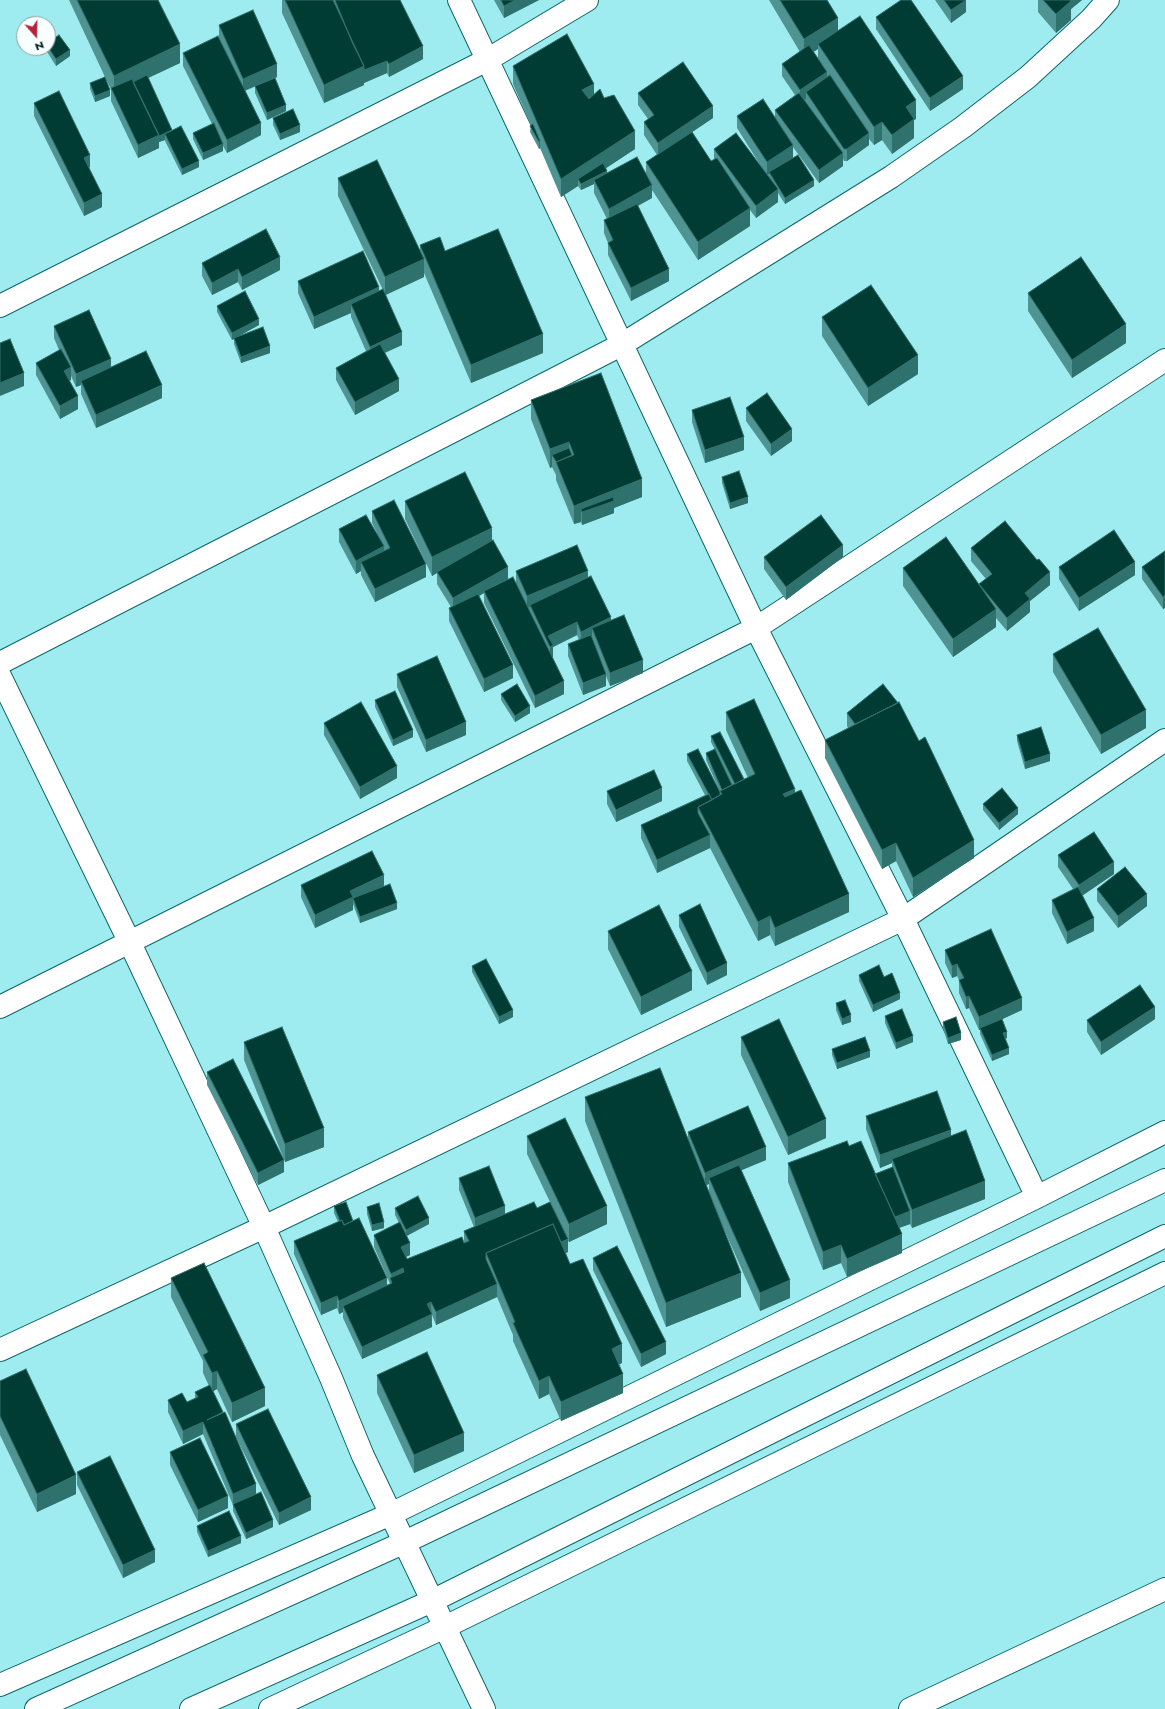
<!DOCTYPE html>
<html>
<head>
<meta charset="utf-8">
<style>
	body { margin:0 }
	#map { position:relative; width:1165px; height:1709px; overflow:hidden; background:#9eecef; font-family:Jost,sans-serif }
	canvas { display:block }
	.north { position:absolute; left:16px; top:16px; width:40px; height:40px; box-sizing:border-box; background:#f7ffff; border:1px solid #94a0a1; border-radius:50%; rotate:160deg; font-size:11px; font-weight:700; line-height:16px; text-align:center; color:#001214 }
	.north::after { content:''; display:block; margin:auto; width:14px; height:18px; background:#b62439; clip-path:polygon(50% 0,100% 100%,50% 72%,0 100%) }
</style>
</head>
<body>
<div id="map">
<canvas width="1165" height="1709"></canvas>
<div class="north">N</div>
</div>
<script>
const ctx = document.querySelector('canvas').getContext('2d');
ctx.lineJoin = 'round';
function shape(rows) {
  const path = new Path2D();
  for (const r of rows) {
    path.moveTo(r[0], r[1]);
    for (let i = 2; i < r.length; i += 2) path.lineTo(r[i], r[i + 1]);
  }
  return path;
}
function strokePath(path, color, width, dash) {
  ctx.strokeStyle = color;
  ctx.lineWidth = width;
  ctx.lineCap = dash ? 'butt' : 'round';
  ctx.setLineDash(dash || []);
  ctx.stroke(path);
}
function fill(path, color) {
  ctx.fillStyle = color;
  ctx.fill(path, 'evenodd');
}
const minor = shape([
	[459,0,756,628,903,919,1037,1197],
	[0,306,487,60,587,0],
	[0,663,621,345,891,177,963,127,1028,77,1091,19,1108,0],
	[0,676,130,943,264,1227,331,1378,363,1456,484,1709],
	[0,1007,756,628,1165,360],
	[0,1350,264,1227,903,919,1165,740],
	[0,1685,391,1514,1037,1197,1165,1132],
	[36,1709,405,1542,1165,1180],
	[191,1709,432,1601,1165,1236],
	[270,1709,445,1627,1165,1273],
	[910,1709,1165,1589]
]);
const wall = shape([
	[69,0,158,0,180,63,148,78,172,131,199,167,182,175,165,141,165,140,159,142,159,148,138,158,111,101,111,89,105,77,110,96,95,102,90,89,90,83,105,77],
	[282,0,400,0,423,59,389,77,387,73,364,83,364,82,364,85,324,103,282,13],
	[494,0,539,0,504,18],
	[769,0,827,0,838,30,916,119,914,120,914,138,892,154,882,140,874,145,869,139,869,145,847,161,844,161,843,159,843,166,819,183,793,147,793,158,814,186,785,204,778,193,778,202,756,218,750,210,750,226,698,260,652,190,652,198,638,206,669,281,631,301,608,255,608,243,604,233,604,220,607,219,594,193,594,184,581,190,578,186,561,197,540,148,539,149,530,132,531,125,513,84,513,66,594,95,635,149,606,168,607,173,646,173,646,162,657,155,644,135,644,122,648,119,638,105,638,93,713,118,692,132,711,161,714,160,714,149,764,171,737,128,737,116,775,118,775,110,795,95,782,76,782,64,800,52],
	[818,49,818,58,813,52],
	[935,0,966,0,966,12,951,23],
	[1038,0,1082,0,1071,9,1071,20,1056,33,1038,12],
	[876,17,963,89,930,111,876,29],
	[219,25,277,77,245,91,261,135,227,153,223,146,223,151,203,160,193,139,193,133,212,124,183,66,183,53,224,48,219,38],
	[48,42,70,56,56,66,46,50,46,48,48,48],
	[255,86,286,111,267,120,255,93],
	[34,103,90,167,89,168,102,207,84,216,34,116],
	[273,118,300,132,280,140,273,125],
	[338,178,420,250,420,245,445,251,543,353,471,383,424,273,424,277,386,295,402,345,385,353,399,391,355,415,336,380,336,368,366,351,351,317,351,313,314,329,298,293,298,281,379,291,383,290,338,196],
	[202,263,280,270,242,290,238,282,212,295,202,276],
	[1028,293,1126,343,1072,378,1028,311],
	[217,306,259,325,238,336,270,353,241,363,234,344,234,339,232,340,217,312],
	[822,317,918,374,868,406,822,336],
	[54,326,111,367,162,398,96,428,81,394,81,385,76,387,71,376,71,380,69,381,78,409,60,419,36,375,36,363,59,350,54,338],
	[531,400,642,497,614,508,614,513,582,525,581,522,574,524,556,480,556,475,552,467,550,468,531,419],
	[746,408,792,441,771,456,746,421],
	[692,410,744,450,705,463,692,422],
	[722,477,748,503,730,509,722,483],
	[405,501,492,540,508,579,516,583,516,571,588,578,611,620,643,673,610,686,606,676,606,686,583,695,568,656,568,644,579,640,577,635,553,647,553,658,564,694,535,708,484,603,484,593,479,596,513,678,484,692,449,621,449,608,451,607,437,584,437,573,432,576,405,519],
	[372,511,426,577,375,602,361,575,361,571,356,574,339,542,339,529,377,533,372,523],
	[971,548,1050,585,1030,601,1030,612,1007,631,996,618,996,627,953,657,903,586,903,568,979,584,986,579,971,561],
	[1165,551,1165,608,1163,609,1142,579,1142,567],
	[764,557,843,557,786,600,764,569],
	[1059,567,1135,575,1079,611,1059,579],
	[1053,654,1146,728,1101,754,1053,672],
	[397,674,466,735,426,752,397,687],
	[501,694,530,713,515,722,501,700],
	[375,700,413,737,393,746,375,707],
	[898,703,904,712,974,858,913,897,896,861,882,869,825,758,825,740,848,728,847,726,847,713],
	[726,712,795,793,849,912,775,946,770,935,758,941,710,848,657,873,641,838,641,825,705,795,687,761,687,754,720,792,706,760,706,753,715,750,711,742,711,736,744,779,748,778,726,730],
	[324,723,397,778,360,799,324,735],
	[1017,735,1050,761,1025,769,1017,741],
	[607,791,662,801,616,822,607,804],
	[983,804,1018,814,999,830,983,810],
	[1058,855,1114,874,1082,895,1094,931,1067,944,1052,913,1052,900,1073,889,1058,867],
	[301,885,384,886,397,909,360,923,353,904,353,910,315,928,301,897],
	[1097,889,1147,906,1118,928,1097,901],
	[679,915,727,975,707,985,679,927],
	[608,931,692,990,641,1015,608,949],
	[945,950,1022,1010,1002,1019,1007,1038,1005,1039,1009,1054,992,1061,980,1034,980,1030,979,1030,969,1008,966,1009,959,993,959,980,957,976,952,978,945,963],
	[472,966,513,1017,499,1024,472,972],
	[859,975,884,977,900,999,873,1012,859,981],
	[836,1003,851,1022,842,1025,836,1010],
	[885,1016,913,1042,896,1049,885,1023],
	[1155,1019,1101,1055,1087,1032,1087,1020],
	[943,1022,961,1040,948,1044,943,1028],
	[741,1037,826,1138,788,1155,741,1055],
	[244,1042,324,1147,285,1162,244,1060],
	[832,1049,870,1057,837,1069,832,1055],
	[207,1072,284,1172,258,1185,207,1085],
	[585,1097,688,1137,688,1132,766,1160,741,1170,790,1298,760,1311,723,1227,741,1297,666,1327,585,1121],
	[709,1184,709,1192,706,1185],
	[866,1116,951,1136,985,1199,912,1228,910,1224,899,1228,902,1253,847,1277,841,1263,823,1270,788,1182,788,1163,849,1146,875,1174,892,1167,892,1163,880,1168,866,1129],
	[527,1136,607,1224,569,1242,568,1241,568,1252,566,1253,570,1264,622,1363,618,1364,623,1393,561,1421,549,1394,539,1399,513,1341,513,1335,497,1297,436,1325,432,1315,432,1327,362,1359,343,1318,343,1312,339,1314,337,1308,321,1315,294,1254,294,1241,338,1222,334,1213,334,1206,353,1221,387,1285,390,1284,374,1247,374,1235,399,1223,395,1215,395,1208,429,1224,407,1236,410,1255,406,1257,407,1259,464,1243,464,1231,474,1227,459,1190,459,1178,505,1214,537,1208,550,1202,527,1154],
	[367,1207,384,1228,372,1231,367,1214],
	[593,1258,666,1354,641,1367,593,1270],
	[171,1278,265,1406,232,1422,217,1389,213,1391,223,1413,256,1494,273,1527,246,1539,233,1511,233,1505,203,1434,183,1444,168,1412,168,1400,187,1402,195,1399,195,1392,209,1386,203,1373,203,1361,171,1297],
	[377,1375,464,1451,414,1473,377,1393],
	[0,1381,76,1494,37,1512,0,1435],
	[236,1424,311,1510,279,1525,236,1437],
	[170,1452,228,1508,198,1522,170,1465],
	[77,1472,155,1562,123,1578,77,1485],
	[197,1526,241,1543,208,1557,197,1532]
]);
const shadedWall = shape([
	[515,0,539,0,504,18,504,6],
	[966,0,966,12,951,23,951,10],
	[1066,0,1082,0,1071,9,1071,20,1056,33,1056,14],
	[838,18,838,37,827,44,818,44,818,49,804,58,804,39],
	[180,44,180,63,114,94,114,76],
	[423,46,423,59,389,77,389,64],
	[70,50,70,56,56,66,56,59],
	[387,61,387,73,364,83,364,70],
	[277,64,277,77,243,91,243,79],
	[364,66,364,85,324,103,324,85],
	[827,72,827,84,806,92,806,99,800,103,800,90],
	[963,76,963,89,930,111,930,98],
	[594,84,594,102,582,109,582,90],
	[110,90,110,96,95,102,95,96],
	[916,100,916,119,914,120,914,138,892,154,892,135,906,107],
	[286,105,286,111,267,120,267,113],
	[713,106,713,118,658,155,658,143],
	[882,122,882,140,874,145,874,127],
	[261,123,261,135,227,153,227,140],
	[300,125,300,132,280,140,280,134],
	[172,130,172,136,165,134,165,140,159,142,159,136],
	[635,131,635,149,582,184,607,171,607,177,594,180,594,184,581,190,581,184,578,179,578,186,561,197,561,179],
	[869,133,869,145,847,161,847,149],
	[159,135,159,148,138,158,138,145],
	[540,141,540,148,539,149,539,142],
	[223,144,223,151,203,160,203,153],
	[793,145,793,158,767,175,767,162],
	[843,153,843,166,819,183,819,170],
	[90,155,90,167,84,171,84,158],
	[199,161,199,167,182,175,182,169],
	[814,180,814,186,785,204,785,198],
	[652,185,652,198,609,221,609,209],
	[778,189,778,202,756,218,756,206],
	[102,194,102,207,84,216,84,203],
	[750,208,750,226,698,260,698,242],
	[280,257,280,270,242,290,242,277],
	[424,259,424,277,385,295,385,277],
	[238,269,238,282,212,295,212,283],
	[669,269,669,281,631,301,631,288],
	[379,287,379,300,351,304,351,313,314,329,314,317],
	[259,319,259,325,232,340,232,333],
	[1126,324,1126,343,1072,378,1072,360],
	[402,332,402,345,370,359,370,347],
	[543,334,543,353,471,383,471,365],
	[270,346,270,353,241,363,241,357],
	[918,355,918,374,868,406,868,388],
	[111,359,111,371,81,381,81,385,76,387,76,374],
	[71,367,71,380,64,384,64,371],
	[24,373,24,386,0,396,0,383],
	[399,379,399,391,355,415,355,402],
	[162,385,162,398,96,428,96,415],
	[78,396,78,409,60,419,60,406],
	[792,429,792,441,771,456,771,444],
	[744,437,744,450,705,463,705,450],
	[569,442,569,460,552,455,552,467,550,468,550,449],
	[642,479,642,497,614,508,614,513,582,525,582,512,581,509,581,522,574,524,574,506],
	[748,497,748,503,730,509,730,503],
	[492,528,492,547,437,572,437,573,432,576,432,557],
	[843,545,843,557,786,600,786,587],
	[384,546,384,559,361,562,361,571,356,574,356,561],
	[1135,562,1135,575,1079,611,1079,598],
	[426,564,426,577,375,602,375,589],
	[508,567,508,579,484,591,484,593,453,611,453,598],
	[588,571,588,583,530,605,530,607,527,608,527,596],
	[1050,572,1050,585,1030,601,1030,612,1007,631,1007,618,1025,593],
	[1165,595,1165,608,1163,609,1163,597],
	[996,609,996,627,953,657,953,639],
	[611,617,611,630,592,628,592,639,581,644,581,632],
	[577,622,577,635,553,647,553,658,550,660,550,647,548,636],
	[643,660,643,673,610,686,610,673],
	[513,665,513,678,484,692,484,679],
	[606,674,606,686,583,695,583,683],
	[564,681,564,694,535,708,535,696],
	[530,706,530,713,515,722,515,716],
	[1146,710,1146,728,1101,754,1101,735],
	[466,722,466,735,426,752,426,740],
	[413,730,413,737,393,746,393,740],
	[1050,754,1050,761,1025,769,1025,762],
	[397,766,397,778,360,799,360,787],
	[662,788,662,801,616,822,616,810],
	[795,789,795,807,783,813,783,794],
	[1018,808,1018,814,999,830,999,823],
	[710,835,710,848,657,873,657,860],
	[974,840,974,858,913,897,913,878],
	[896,843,896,861,882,869,882,850],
	[1114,862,1114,874,1079,898,1079,885],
	[384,875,384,888,353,898,353,910,315,928,315,915,350,891],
	[849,894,849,912,775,946,775,928],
	[1147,894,1147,906,1118,928,1118,916],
	[397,903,397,909,360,923,360,917],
	[770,916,770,935,758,941,758,922],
	[1094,918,1094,931,1067,944,1067,932],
	[727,963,727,975,707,985,707,973],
	[957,964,957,976,952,978,952,966],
	[692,971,692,990,641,1015,641,997],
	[900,993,900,999,873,1012,873,1005],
	[969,996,969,1008,966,1009,966,997],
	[1022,998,1022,1010,981,1029,980,1028,980,1030,979,1030,979,1017],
	[1155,1007,1155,1019,1101,1055,1101,1042],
	[513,1010,513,1017,499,1024,499,1017],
	[851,1015,851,1022,842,1025,842,1019],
	[1007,1032,1007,1038,1003,1039,1003,1033],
	[961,1033,961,1040,948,1044,948,1038],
	[913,1036,913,1042,896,1049,896,1043],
	[1009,1048,1009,1054,992,1061,992,1055],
	[870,1051,870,1057,837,1069,837,1063],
	[826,1119,826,1138,788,1155,788,1137],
	[324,1128,324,1147,285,1162,285,1144],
	[951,1130,951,1142,892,1159,892,1163,880,1168,880,1155],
	[766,1147,766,1160,711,1183,709,1178,709,1184,705,1186,705,1173],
	[284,1160,284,1172,258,1185,258,1173],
	[985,1181,985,1199,912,1228,912,1210],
	[505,1206,505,1218,475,1230,475,1218],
	[607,1206,607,1224,569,1242,569,1224],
	[910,1211,910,1224,893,1230,893,1218],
	[429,1218,429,1224,406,1236,406,1230],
	[384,1222,384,1228,372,1231,372,1225],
	[902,1234,902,1253,847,1277,847,1259],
	[568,1239,568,1252,559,1256,559,1243],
	[410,1243,410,1255,401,1259,401,1247],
	[841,1245,841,1263,823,1270,823,1252],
	[403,1268,403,1281,392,1283,391,1274],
	[741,1273,741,1297,666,1327,666,1303],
	[387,1278,387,1291,343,1306,343,1312,339,1314,339,1301],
	[790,1280,790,1298,760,1311,760,1293],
	[497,1284,497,1297,436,1325,436,1312],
	[337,1296,337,1308,321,1315,321,1303],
	[431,1302,432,1327,362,1359,362,1347,427,1304],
	[666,1342,666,1354,641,1367,641,1354],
	[622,1344,622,1363,612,1368,612,1349],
	[217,1371,217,1389,212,1392,212,1373],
	[623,1374,623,1393,561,1421,561,1402],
	[549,1376,549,1394,539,1399,539,1381],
	[265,1388,265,1406,232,1422,232,1403],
	[223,1412,223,1424,207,1420],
	[203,1422,203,1434,183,1444,183,1431],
	[464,1433,464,1451,414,1473,414,1455],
	[76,1475,76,1494,37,1512,37,1494],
	[256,1484,256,1497,233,1507,233,1494],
	[228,1496,228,1508,198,1522,198,1510],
	[311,1497,311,1510,279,1525,279,1513],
	[273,1520,273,1527,246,1539,246,1533],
	[241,1536,241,1543,208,1557,208,1551],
	[155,1550,155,1562,123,1578,123,1565]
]);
const building = shape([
	[77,0,158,0,180,44,114,76,77,0],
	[285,0,333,0,364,66,324,85,285,0],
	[335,0,400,0,423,46,389,64,387,61,364,70,364,66,352,42,335,0],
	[501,0,515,0,504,6,501,0],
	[780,0,827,0,838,18,804,39,780,0],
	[901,0,911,0,963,76,930,98,876,17,901,0],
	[944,0,966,0,951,10,944,0],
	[1043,0,1070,0,1071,1,1056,14,1043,0],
	[253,10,277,64,243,79,219,25,253,10],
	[860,16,916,100,906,107,914,119,892,135,882,122,874,127,818,44,860,16],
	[567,34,594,84,582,90,589,99,600,89,604,98,614,95,635,131,561,179,513,66,567,34],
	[59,35,70,50,56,59,48,47,48,42,59,35],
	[218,36,261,123,227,140,183,53,218,36],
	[809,45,827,72,800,90,782,64,809,45],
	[683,62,713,106,658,143,644,122,654,115,638,93,683,62],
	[147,75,172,130,159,136,133,82,147,75],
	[830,75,869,133,847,149,844,149,806,92,830,75],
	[105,77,110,90,95,96,90,83,105,77],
	[275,78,286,105,267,113,255,86,275,78],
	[132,79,159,135,138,145,111,88,132,79],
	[59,91,90,155,84,158,102,194,84,203,34,103,59,91],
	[799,93,843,153,819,170,775,110,799,93],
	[763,99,793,145,767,162,737,116,763,99],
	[293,109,300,125,280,134,273,118,293,109],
	[214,123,223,144,203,153,193,133,214,123],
	[533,124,540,141,539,142,530,126,533,124],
	[181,126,199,161,182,169,165,134,181,126],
	[692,132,711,161,717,158,750,208,698,242,646,162,692,132],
	[736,133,778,189,756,206,714,149,736,133],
	[798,155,814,180,785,198,769,172,798,155],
	[637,157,652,185,609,209,594,180,637,157],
	[377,160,424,259,385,277,338,178,377,160],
	[603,163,607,171,581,184,578,179,603,163],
	[637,204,669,269,631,288,608,243,613,240,604,220,637,204],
	[266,229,280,257,242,277,238,269,212,283,202,263,266,229],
	[498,229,543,334,471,365,420,245,440,237,445,251,498,229],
	[363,251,379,287,314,317,298,281,363,251],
	[1081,257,1126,324,1072,360,1028,293,1081,257],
	[871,285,918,355,868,388,822,317,871,285],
	[383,289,402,332,370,347,351,304,383,289],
	[245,291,259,319,232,333,217,306,245,291],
	[89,310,111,359,76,374,54,326,89,310],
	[263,327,270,346,241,357,234,338,263,327],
	[10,339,24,373,0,383,0,343,10,339],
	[380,344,399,379,355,402,336,368,380,344],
	[61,349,71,367,64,371,78,396,60,406,36,363,61,349],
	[146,351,162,385,96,415,81,381,146,351],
	[601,373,642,479,574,506,556,462,574,455,569,442,550,449,531,400,601,373],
	[767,393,792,429,771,444,746,408,767,393],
	[730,397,744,437,705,450,692,410,730,397],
	[569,448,572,455,556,462,557,463,552,455,569,448],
	[739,471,748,497,730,503,722,477,739,471],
	[465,472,492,528,432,557,405,501,465,472],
	[613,497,614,501,582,512,581,509,613,497],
	[394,500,426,564,375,589,361,562,390,548,372,511,394,500],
	[366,515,384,546,356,561,339,529,366,515],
	[821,515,843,545,786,587,764,557,821,515],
	[1005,521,1037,560,1039,559,1050,572,1025,593,1030,599,1007,618,979,584,992,574,971,548,1005,521],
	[1114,530,1135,562,1079,598,1059,567,1114,530],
	[946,537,996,609,953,639,903,568,946,537],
	[493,540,508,567,453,598,437,572,493,540],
	[577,545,588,571,527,596,516,571,577,545],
	[1165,551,1165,595,1163,597,1142,567,1165,551],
	[591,576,611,617,581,632,577,622,548,636,553,645,550,647,530,605,591,576],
	[513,577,564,681,535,696,484,591,513,577],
	[478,594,513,665,484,679,449,608,478,594],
	[624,615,643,660,610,673,592,628,624,615],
	[1098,628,1146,710,1101,735,1053,654,1098,628],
	[591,635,606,674,583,683,568,644,591,635],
	[437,656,466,722,426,740,397,674,437,656],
	[517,684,530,706,515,716,501,694,517,684],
	[883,684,898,703,855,724,847,713,883,684],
	[395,691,413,730,393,740,375,700,395,691],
	[754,699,795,789,783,794,785,797,801,790,849,894,775,928,770,916,758,922,698,807,722,794,720,791,755,774,726,712,754,699],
	[361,702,397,766,360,787,324,723,361,702],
	[899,702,919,741,925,737,974,840,913,878,896,843,882,850,825,740,899,702],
	[1041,727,1050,754,1025,762,1017,735,1041,727],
	[720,732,744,779,735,784,711,736,720,732],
	[698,749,720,792,720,795,712,800,687,754,698,749],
	[715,749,732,785,722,790,706,753,715,749],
	[654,770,662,788,616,810,607,791,654,770],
	[1002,788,1018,808,999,823,983,804,1002,788],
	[709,794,712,800,698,807,698,813,710,835,657,860,641,825,709,794],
	[1094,832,1114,862,1079,885,1058,855,1094,832],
	[372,851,384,875,350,891,353,897,315,915,301,885,372,851],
	[1125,867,1147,894,1118,916,1097,889,1125,867],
	[390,884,397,903,360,917,353,898,390,884],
	[1078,887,1094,918,1067,932,1052,900,1078,887],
	[700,904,727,963,707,973,679,915,700,904],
	[659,905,692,971,641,997,608,931,659,905],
	[991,929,1022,998,979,1017,969,996,966,997,959,980,964,978,957,964,952,966,945,950,991,929],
	[486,959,513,1010,499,1017,472,966,486,959],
	[879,965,884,977,892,973,900,993,873,1005,859,975,879,965],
	[1140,985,1155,1007,1101,1042,1087,1020,1140,985],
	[845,1000,851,1015,842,1019,836,1003,845,1000],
	[902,1009,913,1036,896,1043,885,1016,902,1009],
	[956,1017,961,1033,948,1038,943,1022,956,1017],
	[779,1019,826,1119,788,1137,741,1037,779,1019],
	[1002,1019,1007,1032,1003,1033,1009,1048,992,1055,980,1028,1002,1019],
	[282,1027,324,1128,285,1144,244,1042,282,1027],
	[865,1037,870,1051,837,1063,832,1049,865,1037],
	[233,1059,284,1160,258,1173,207,1072,233,1059],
	[660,1068,741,1273,666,1303,585,1097,660,1068],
	[937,1091,951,1130,880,1155,866,1116,937,1091],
	[748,1106,766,1147,705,1173,688,1132,748,1106],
	[565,1118,607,1206,569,1224,527,1136,565,1118],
	[966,1130,985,1181,912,1210,892,1159,966,1130],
	[847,1141,849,1146,861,1141,902,1234,847,1259,841,1245,823,1252,788,1163,847,1141],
	[739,1165,790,1280,760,1293,709,1178,739,1165],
	[489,1166,505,1206,475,1218,459,1178,489,1166],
	[893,1167,910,1211,895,1217,875,1174,893,1167],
	[418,1196,429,1218,406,1230,395,1208,418,1196],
	[346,1202,353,1221,344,1225,342,1220,340,1221,334,1206,346,1202],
	[534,1202,537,1208,550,1202,568,1239,561,1242,553,1224,486,1253,486,1259,497,1284,436,1312,431,1302,427,1304,432,1314,362,1347,343,1306,392,1283,390,1278,404,1272,403,1268,391,1274,374,1235,400,1222,410,1243,401,1247,407,1259,462,1237,464,1243,469,1241,464,1231,534,1202],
	[379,1203,384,1222,372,1225,367,1207,379,1203],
	[359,1218,387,1278,339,1301,337,1296,321,1303,294,1241,342,1220,344,1225,359,1218],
	[553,1224,570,1264,583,1259,622,1344,612,1349,623,1374,561,1402,549,1376,539,1381,513,1323,515,1322,486,1253,553,1224],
	[617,1246,666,1342,641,1354,593,1258,617,1246],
	[204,1263,265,1388,232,1403,217,1371,212,1373,203,1355,208,1352,171,1278,204,1263],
	[427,1352,464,1433,414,1455,377,1375,427,1352],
	[26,1369,76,1475,37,1494,0,1416,0,1381,26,1369],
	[210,1385,223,1412,207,1420,225,1412,256,1484,233,1494,203,1422,183,1431,168,1400,182,1393,187,1402,198,1397,195,1392,210,1385],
	[268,1409,311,1497,279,1513,236,1424,268,1409],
	[200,1438,228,1496,198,1510,170,1452,200,1438],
	[110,1456,155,1550,123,1565,77,1472,110,1456],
	[261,1492,273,1520,246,1533,233,1504,261,1492],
	[229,1511,241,1536,208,1551,197,1526,229,1511]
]);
strokePath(minor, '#0d676b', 24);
strokePath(minor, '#fff', 22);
fill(wall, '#4f9492');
fill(shadedWall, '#2f716c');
fill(building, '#003c34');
strokePath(building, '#2f716c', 1);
</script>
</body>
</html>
